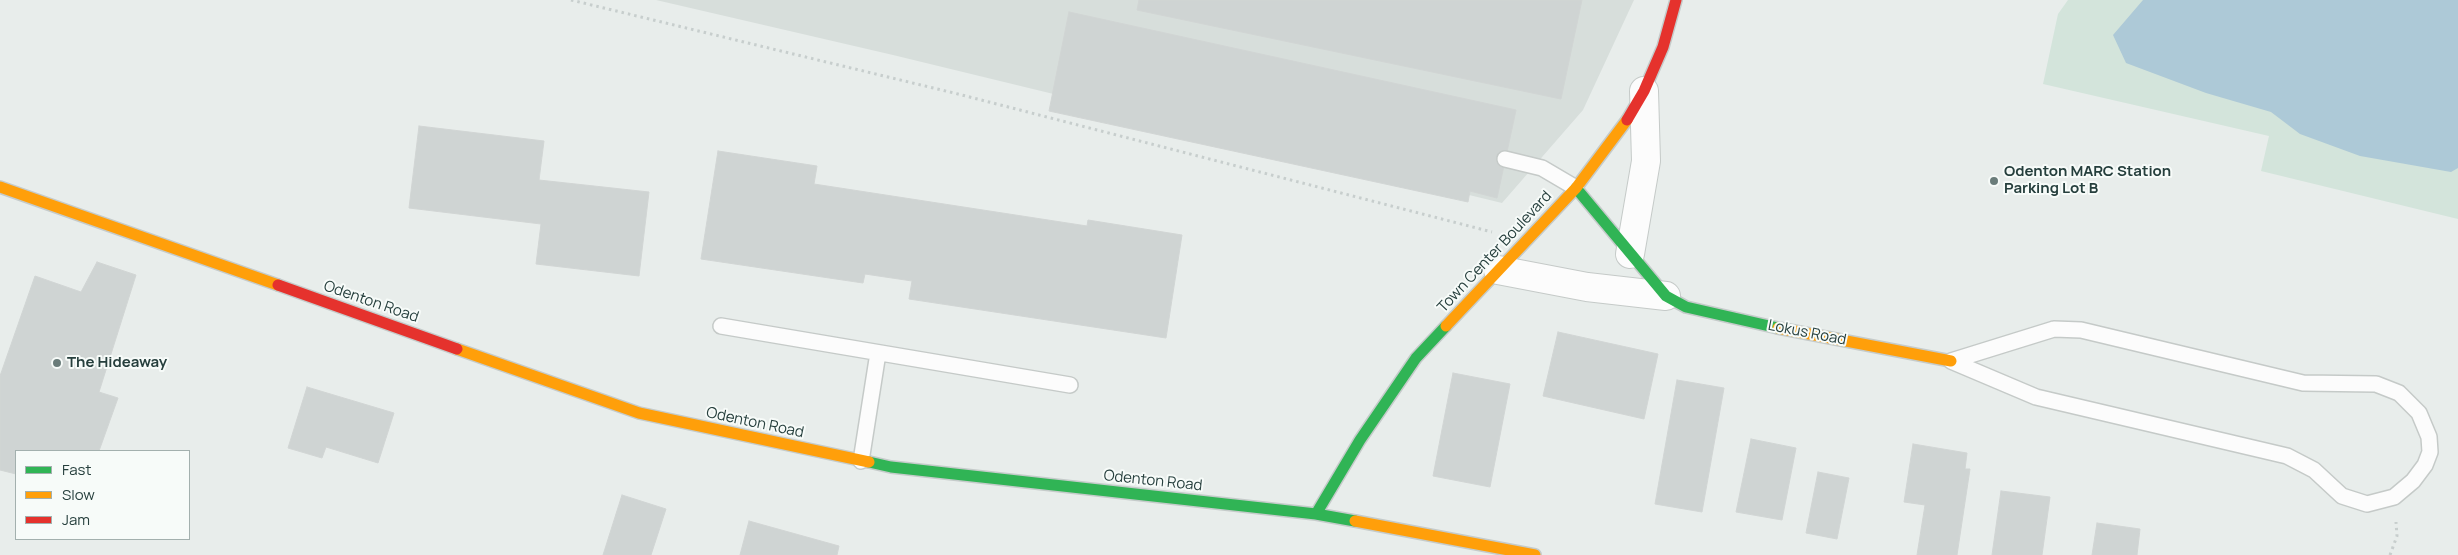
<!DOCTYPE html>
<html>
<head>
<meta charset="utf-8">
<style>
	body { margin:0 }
	#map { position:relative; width:2458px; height:555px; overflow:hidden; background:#e8edeb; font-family:Manrope,sans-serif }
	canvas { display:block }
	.legend { position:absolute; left:15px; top:450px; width:175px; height:90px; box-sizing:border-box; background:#f7fbf9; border:1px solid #a3b0ae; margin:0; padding:6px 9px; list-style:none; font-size:15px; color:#263f3d }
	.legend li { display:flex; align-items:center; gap:10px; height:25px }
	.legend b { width:25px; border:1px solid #a3b0ae }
</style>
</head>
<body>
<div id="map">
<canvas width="2458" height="555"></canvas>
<ul class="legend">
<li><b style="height:6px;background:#30b455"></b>Fast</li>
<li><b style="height:6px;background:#ff9f0a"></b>Slow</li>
<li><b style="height:6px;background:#e5322d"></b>Jam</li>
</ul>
</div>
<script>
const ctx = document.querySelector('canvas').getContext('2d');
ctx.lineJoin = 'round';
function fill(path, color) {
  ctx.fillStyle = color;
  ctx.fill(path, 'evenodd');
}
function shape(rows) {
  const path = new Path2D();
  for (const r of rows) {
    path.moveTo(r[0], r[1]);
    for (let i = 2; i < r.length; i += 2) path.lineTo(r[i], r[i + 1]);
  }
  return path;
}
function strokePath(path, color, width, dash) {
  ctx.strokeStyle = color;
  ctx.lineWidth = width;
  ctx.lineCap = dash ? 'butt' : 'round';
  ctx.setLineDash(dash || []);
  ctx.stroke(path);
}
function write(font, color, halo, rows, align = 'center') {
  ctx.font = font + ' Manrope,sans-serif';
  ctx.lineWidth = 4;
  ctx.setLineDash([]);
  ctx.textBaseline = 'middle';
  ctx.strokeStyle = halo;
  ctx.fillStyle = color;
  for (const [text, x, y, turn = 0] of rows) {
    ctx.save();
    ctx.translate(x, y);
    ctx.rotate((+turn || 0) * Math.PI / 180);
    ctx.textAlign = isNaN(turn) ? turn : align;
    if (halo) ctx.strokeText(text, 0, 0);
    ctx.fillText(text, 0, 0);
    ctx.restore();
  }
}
const built = shape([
	[656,0,1634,0,1583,110,1502,203,893,55]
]);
const green = shape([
	[2068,0,2458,0,2458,219,2261,171,2269,136,2043,84,2058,14]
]);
const water = shape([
	[2143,0,2458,0,2458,168,2451,172,2360,156,2300,134,2271,112,2206,93,2126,63,2113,35]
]);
const building = shape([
	[1139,0,1582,0,1561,99,1137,10,1139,0],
	[1069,12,1516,110,1497,198,1470,191,1468,202,1049,111,1069,12],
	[419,126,544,141,539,180,649,192,639,276,536,264,541,224,409,208,419,126],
	[718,151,817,166,814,184,1087,226,1088,220,1182,235,1166,338,909,299,912,281,865,274,863,283,701,259,718,151],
	[97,262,136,275,99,392,118,398,99,451,16,451,16,474,0,470,0,376,35,276,81,292,97,262],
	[1558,332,1658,354,1644,419,1543,396,1558,332],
	[1453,373,1510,384,1490,487,1433,476,1453,373],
	[1677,380,1724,388,1702,512,1655,504,1677,380],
	[307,387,394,413,378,463,326,447,322,458,288,448,307,387],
	[1751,439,1796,448,1782,520,1736,512,1751,439],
	[1913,444,1967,453,1965,469,1970,469,1957,555,1917,555,1925,505,1904,502,1913,444],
	[1818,472,1849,478,1837,539,1806,533,1818,472],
	[2001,491,2050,497,2042,555,1992,555,2001,491],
	[622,495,666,509,651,555,603,555,622,495],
	[749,521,839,546,837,555,740,555,749,521],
	[2097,523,2140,529,2137,555,2092,555,2097,523]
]);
const path = shape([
	[571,0,958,94,1492,232],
	[2390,555,2397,536,2396,522]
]);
const lane = shape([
	[1505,159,1542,168,1576,188],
	[721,326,1070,385],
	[2054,329,2081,330,2303,383,2376,384,2399,393,2419,413,2429,437,2430,452,2425,465,2413,481,2394,497,2367,504,2342,496,2314,470,2287,456,2036,397,1951,361,2054,329],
	[861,461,878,353]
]);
const street = shape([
	[1630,254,1646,161,1644,91],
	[1498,270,1587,287,1666,296]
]);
const fast = shape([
	[1576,188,1666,296,1686,307,1778,328],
	[869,462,891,467,1316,514,1355,521],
	[1316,514,1360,440,1416,358,1446,326]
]);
const slow = shape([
	[0,187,278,285],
	[1446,326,1576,188,1627,120],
	[1778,328,1951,361],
	[457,349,639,413,869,462],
	[1355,521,1535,555]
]);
const jam = shape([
	[1627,120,1644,91,1663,47,1676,0],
	[278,285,457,349]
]);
const markers = [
	[1994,181,5,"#6a7c7a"],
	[57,363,5,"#6a7c7a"]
];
const poiNames = [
	["Odenton MARC Station",2004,172],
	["Parking Lot B",2004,189],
	["The Hideaway",67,363]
];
const streetNames = [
	["Town Center Boulevard",1495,252,-47],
	["Odenton Road",371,302,19],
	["Lokus Road",1807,333,11],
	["Odenton Road",755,423,12],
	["Odenton Road",1153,481,6]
];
fill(built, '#d7dedb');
fill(green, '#d3e4db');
fill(water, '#adc9d7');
fill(building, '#cfd4d3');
strokePath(building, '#d1d5d4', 1);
strokePath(lane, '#c5cac8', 18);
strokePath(street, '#c5cac8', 30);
strokePath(fast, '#c5cbca', 14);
strokePath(slow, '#c5cbca', 14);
strokePath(jam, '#c5cbca', 14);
strokePath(path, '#c7cecd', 3, [2.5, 4]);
strokePath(lane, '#fcfcfc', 15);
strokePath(street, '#fcfcfc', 28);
strokePath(fast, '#30b455', 11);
strokePath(slow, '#ff9f0a', 11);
strokePath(jam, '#e5322d', 11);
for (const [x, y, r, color] of markers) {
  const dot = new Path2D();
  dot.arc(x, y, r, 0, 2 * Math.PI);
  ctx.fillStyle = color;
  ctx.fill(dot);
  strokePath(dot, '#f7fbf9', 2);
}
write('bold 15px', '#263f3d', '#f7fbf9', poiNames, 'left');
write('15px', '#263f3d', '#f7fbf9', streetNames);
</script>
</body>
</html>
